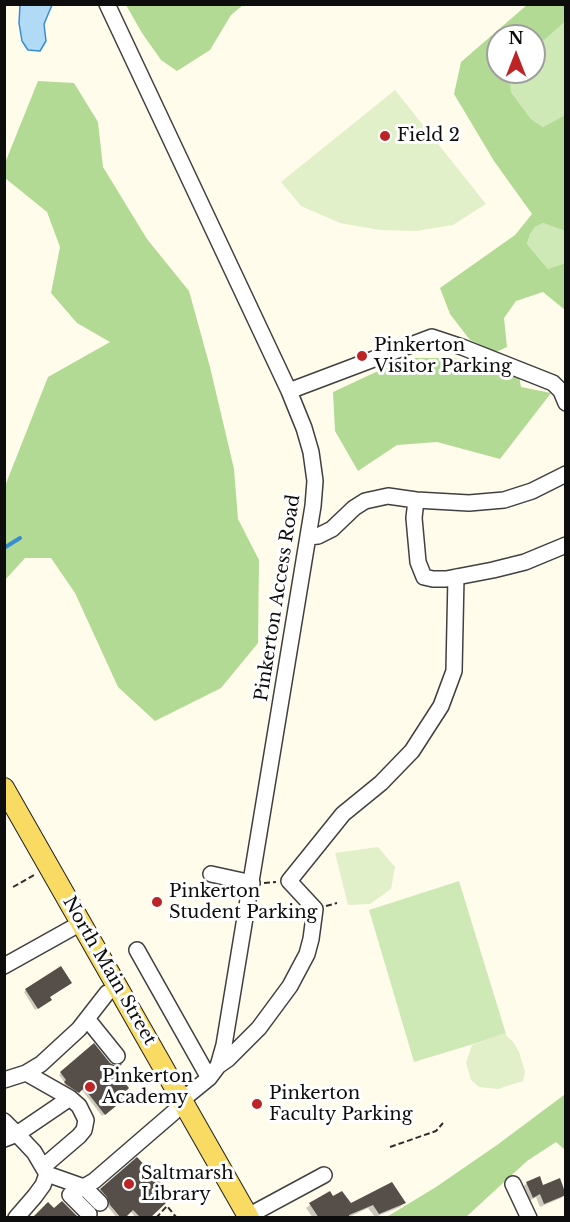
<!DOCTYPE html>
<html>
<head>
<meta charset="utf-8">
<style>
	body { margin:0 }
	#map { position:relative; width:570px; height:1222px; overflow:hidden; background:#fffcec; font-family:"Libre Baskerville",serif }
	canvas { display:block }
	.frame { position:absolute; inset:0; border:6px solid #0d0d0d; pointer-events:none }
	.north { position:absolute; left:486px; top:24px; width:60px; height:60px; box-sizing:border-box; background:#fff; border:2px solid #9e9e9e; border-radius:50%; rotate:0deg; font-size:16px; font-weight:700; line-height:24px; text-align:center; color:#0d0d0d }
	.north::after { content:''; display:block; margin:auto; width:21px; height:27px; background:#bd2426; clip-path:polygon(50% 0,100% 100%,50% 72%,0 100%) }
</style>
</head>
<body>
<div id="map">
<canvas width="570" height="1222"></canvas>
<div class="frame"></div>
<div class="north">N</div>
</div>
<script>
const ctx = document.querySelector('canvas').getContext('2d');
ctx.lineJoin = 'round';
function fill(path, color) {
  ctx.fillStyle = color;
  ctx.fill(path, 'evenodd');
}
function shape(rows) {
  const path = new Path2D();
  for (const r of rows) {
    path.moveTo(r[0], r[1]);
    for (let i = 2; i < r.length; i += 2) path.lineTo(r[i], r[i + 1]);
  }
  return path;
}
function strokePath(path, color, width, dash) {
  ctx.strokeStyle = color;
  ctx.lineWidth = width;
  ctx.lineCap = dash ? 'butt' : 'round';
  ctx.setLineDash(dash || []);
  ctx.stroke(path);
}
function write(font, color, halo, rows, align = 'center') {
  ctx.font = font + ' "Libre Baskerville",serif';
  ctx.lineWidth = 6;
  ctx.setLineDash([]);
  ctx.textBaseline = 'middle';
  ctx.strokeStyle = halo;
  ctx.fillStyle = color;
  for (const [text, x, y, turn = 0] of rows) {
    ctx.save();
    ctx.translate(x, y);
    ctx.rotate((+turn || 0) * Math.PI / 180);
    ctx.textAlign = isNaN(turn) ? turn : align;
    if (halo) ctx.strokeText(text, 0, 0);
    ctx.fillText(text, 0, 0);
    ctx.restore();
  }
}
const green = shape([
	[565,22,566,112,563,116,543,127,531,119,511,92,510,75,512,72,534,72,534,49],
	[543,223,565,231,565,263,548,269,527,244,530,234,535,227],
	[459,881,506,1034,414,1062,369,910]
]);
const forest = shape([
	[528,4,565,5,565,22,534,49,534,36,498,36,498,72,512,72,510,75,511,92,531,119,543,127,563,116,565,112,565,231,543,223,535,227,530,234,527,244,548,269,565,263,565,310,543,292,516,301,504,318,507,347,496,352,470,340,450,314,440,288,515,235,532,214,494,161,454,94,461,62],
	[126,5,243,5,231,15,210,50,177,71,161,60,142,33],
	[38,81,74,83,98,122,103,167,147,239,189,291,210,367,234,469,238,519,259,560,258,643,221,688,155,721,118,687,75,593,51,558,25,558,5,580,5,486,48,377,110,342,77,323,51,293,60,247,47,212,5,178,5,163],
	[413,358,454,358,519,376,521,387,551,393,500,459,437,442,397,445,358,471,335,431,333,392,376,372],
	[565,1089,565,1150,556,1142,527,1161,466,1217,385,1218,436,1187,497,1145,564,1095]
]);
const pitch = shape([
	[395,90,486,204,453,225,416,231,380,230,340,223,301,206,281,182],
	[378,847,395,867,391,889,370,904,348,905,335,853],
	[504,1033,514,1043,519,1052,525,1072,523,1081,498,1089,479,1087,471,1080,466,1063,472,1045]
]);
const water = shape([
	[20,5,52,5,44,24,46,41,40,51,28,50,22,41,19,23,20,5]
]);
const shadow = shape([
	[26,990,49,998,47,1002,35,1010,24,992],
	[94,1045,109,1064,121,1094,121,1100,102,1116,81,1089,75,1094,65,1087,63,1085,65,1083,59,1075],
	[136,1159,155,1193,148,1218,136,1218,130,1211,123,1218,117,1218,108,1207,105,1199,98,1192],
	[527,1183,542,1187,565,1194,561,1198,540,1207,536,1197,529,1201,523,1187],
	[333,1198,351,1205,404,1203,400,1207,375,1217,368,1208,347,1218,313,1218,306,1208,310,1205]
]);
const stream = shape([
	[4,548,20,538]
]);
const building = shape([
	[61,966,72,983,50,997,52,1000,38,1009,25,989],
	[94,1043,110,1063,114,1065,122,1064,115,1071,129,1088,123,1094,126,1098,105,1115,84,1088,79,1093,67,1085,64,1082,66,1080,60,1072],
	[137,1157,161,1183,158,1186,161,1189,157,1193,166,1203,150,1218,141,1218,133,1210,125,1218,121,1218,110,1205,107,1197,100,1189],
	[540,1176,543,1185,560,1178,566,1195,544,1204,540,1194,533,1198,526,1182],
	[392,1182,406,1203,379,1214,373,1205,349,1215,349,1218,319,1218,309,1203,330,1191,333,1196,342,1191,351,1203],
	[62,1201,79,1218,32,1218,48,1202,54,1208]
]);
const path = shape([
	[264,883,276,882],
	[13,887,36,874],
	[326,906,337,903],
	[390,1147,436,1131,443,1123],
	[156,1218,167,1206,176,1217]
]);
const minor = shape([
	[107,4,289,391],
	[566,474,532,491,504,500,469,503,416,500,414,518,418,562,424,577,433,579,446,579,493,570,525,562,566,545],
	[308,537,318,536,332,529,354,508,365,501,388,496,416,500],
	[211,874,252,883],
	[137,950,209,1078],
	[4,966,81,923],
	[88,1020,117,1056],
	[218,1066,228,1059,259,1028,290,986,307,954,311,939,315,909,289,881,343,814,381,783,412,751,441,706,454,671,456,577],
	[26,1073,70,1098,79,1106,86,1120,84,1130,79,1136,44,1166],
	[4,1080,26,1073,41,1064,79,1029,107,993],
	[182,1100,209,1078,218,1066,224,1045,313,506,315,481,311,452,304,428,289,391,432,337,462,347,553,383,561,391,566,403],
	[4,1121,17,1134,4,1139],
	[47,1174,34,1152,17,1134,70,1098],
	[513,1184,529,1218],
	[89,1214,70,1195,94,1181,174,1112],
	[248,1216,324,1175],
	[16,1218,35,1196,43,1185,47,1174,84,1187,100,1203]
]);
const major = shape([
	[4,788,249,1218]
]);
const markers = [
	[385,136,6,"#bd2426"],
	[362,356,6,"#bd2426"],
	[157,902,6,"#bd2426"],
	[90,1087,6,"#bd2426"],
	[257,1104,6,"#bd2426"],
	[129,1184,6,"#bd2426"]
];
const poiNames = [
	["Field 2",397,136],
	["Pinkerton",374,346],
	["Visitor Parking",374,367],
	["Pinkerton",169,892],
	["Student Parking",169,913],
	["Pinkerton",102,1077],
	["Academy",102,1098],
	["Pinkerton",269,1094],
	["Faculty Parking",269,1115],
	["Saltmarsh",141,1174],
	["Library",141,1195]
];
const streetNames = [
	["Pinkerton Access Road",278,598,-81],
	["North Main Street",109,971,60]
];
fill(green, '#cfe9b6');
fill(forest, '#b2da95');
fill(pitch, '#e1f0c8');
fill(water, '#b1daf6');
strokePath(water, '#388dce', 1.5);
fill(shadow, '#0003');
strokePath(stream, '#388dce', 4);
fill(building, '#554e49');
strokePath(minor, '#404040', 18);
strokePath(major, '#1e1e1e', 22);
strokePath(path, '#2f2f2f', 2, [6, 3]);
strokePath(minor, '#fff', 15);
strokePath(major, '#f9da62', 20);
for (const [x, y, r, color] of markers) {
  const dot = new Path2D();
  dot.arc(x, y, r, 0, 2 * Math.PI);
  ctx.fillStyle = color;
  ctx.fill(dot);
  strokePath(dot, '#fff', 2);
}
write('18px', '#0d0d0d', '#fff', poiNames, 'left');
write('18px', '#0d0d0d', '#fff', streetNames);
</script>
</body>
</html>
